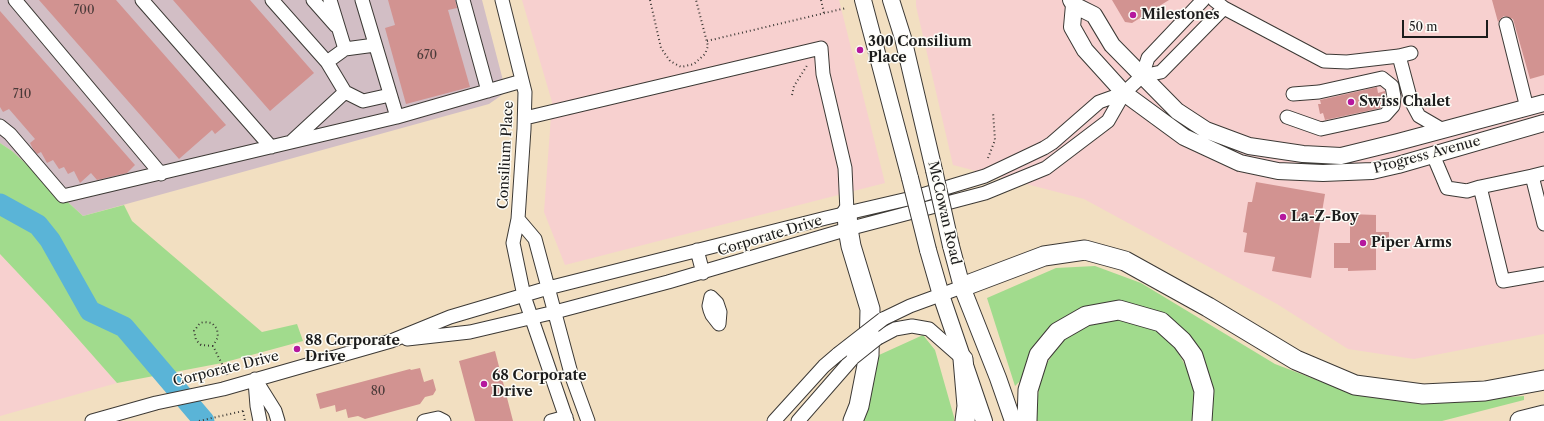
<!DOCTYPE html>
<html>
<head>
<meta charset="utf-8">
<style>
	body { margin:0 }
	#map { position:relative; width:1544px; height:421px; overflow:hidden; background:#f2dfc1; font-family:"Libre Caslon Text",serif }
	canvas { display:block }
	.scale { position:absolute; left:1402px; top:20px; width:86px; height:18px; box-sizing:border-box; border:2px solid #1c1c1c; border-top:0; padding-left:5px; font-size:12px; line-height:14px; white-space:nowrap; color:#1c1c1c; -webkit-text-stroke:3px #fdfcf7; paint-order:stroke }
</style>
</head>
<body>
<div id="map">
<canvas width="1544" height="421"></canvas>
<div class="scale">50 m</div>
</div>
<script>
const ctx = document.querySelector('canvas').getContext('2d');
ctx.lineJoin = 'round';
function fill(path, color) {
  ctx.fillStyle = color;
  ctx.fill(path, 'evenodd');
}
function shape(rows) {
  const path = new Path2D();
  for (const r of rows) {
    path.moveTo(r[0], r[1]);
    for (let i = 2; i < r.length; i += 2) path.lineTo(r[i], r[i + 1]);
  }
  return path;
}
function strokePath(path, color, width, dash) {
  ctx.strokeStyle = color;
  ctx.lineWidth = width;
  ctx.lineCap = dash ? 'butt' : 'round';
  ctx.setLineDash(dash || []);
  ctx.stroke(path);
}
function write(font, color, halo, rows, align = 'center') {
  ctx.font = font + ' "Libre Caslon Text",serif';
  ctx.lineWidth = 3;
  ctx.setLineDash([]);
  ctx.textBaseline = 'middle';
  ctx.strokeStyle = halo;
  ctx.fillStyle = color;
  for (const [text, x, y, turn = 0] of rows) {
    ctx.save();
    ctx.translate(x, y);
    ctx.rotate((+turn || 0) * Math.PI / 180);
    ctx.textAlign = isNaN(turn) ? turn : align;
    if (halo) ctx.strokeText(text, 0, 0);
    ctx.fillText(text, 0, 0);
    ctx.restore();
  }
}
const built = shape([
	[522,0,839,0,885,183,565,265,544,212,552,102],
	[916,0,1544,0,1544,334,1414,359,1348,349,1277,304,1084,199,953,165,916,6],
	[0,254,49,306,117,383,0,416]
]);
const industrial = shape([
	[0,0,482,0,506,92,489,104,83,216,12,151,0,143]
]);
const green = shape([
	[0,143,12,151,83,216,124,205,132,221,262,332,297,324,303,341,222,363,117,383,49,306,0,254],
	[1095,266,1141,283,1275,364,1356,395,1423,403,1524,396,1524,400,1442,421,1207,421,1212,408,1168,320,1091,312,1015,386,987,298,1056,268],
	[1128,319,1159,329,1176,349,1193,379,1197,413,1193,421,1037,421,1036,411,1041,373,1064,336,1098,322],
	[923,335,935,350,954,417,954,421,863,421,879,355]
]);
const river = shape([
	[0,204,38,225,50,240,90,311,124,327,204,421]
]);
const building = shape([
	[39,0,116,0,226,125,215,134,212,130,179,159],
	[173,0,250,0,314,73,270,111],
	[388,0,455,0,457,8,448,10,470,87,406,104,385,28,395,25],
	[1112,0,1169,0,1132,23,1125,22],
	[1492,0,1544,0,1544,75,1530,79,1513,19,1504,16,1501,18,1498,22],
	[0,11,135,165,127,173,97,180,91,173,80,183,74,171,68,174,64,167,59,169,53,160,47,163,41,152,37,154,33,149,30,143,35,139,9,109,3,112,0,107],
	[1377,87,1378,93,1385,91,1385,102,1381,103,1381,108,1325,120,1323,113,1320,114,1318,104,1321,104,1320,100],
	[1256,182,1325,194,1311,278,1272,271,1275,257,1244,252,1247,233,1243,232,1248,202,1252,202],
	[1350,214,1376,215,1376,232,1389,232,1389,242,1376,242,1376,270,1348,271,1348,268,1334,268,1334,243,1350,243],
	[495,351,513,421,475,421,459,361],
	[420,368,424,382,433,379,436,390,433,395,425,397,420,404,365,419,358,416,348,418,346,409,336,412,335,405,320,409,316,394,410,369,411,370]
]);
const path = shape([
	[650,0,661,48,670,61,681,67,694,64,705,54,708,46,696,0],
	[821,0,824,13],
	[707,41,846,8],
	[792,95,794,86,808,64],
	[988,158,995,140,993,112],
	[213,346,201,345,196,340,194,331,200,323,204,322,212,323,217,329,218,337,213,346,228,376],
	[243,411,245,421],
	[199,421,243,411,245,409]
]);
const minor = shape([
	[15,0,161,174],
	[142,0,271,147],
	[272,0,327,62,345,49],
	[313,0,336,26],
	[330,0,345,49,375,45],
	[463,0,488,91],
	[502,0,525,92,524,129,518,219,513,243,524,296,567,421],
	[1214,0,1224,8,1324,61,1347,62,1399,56,1411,53],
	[1506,24,1527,108],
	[1399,56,1411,101,1419,116,1443,130],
	[1142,76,1161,72,1224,8],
	[345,92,363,101,390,95],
	[397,117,522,81],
	[1287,117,1321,129,1385,115,1393,106,1394,97,1392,86,1382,78,1319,92,1293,94],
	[525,118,821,48,823,74,845,168,847,212],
	[0,126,10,134,63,196,397,117,362,0],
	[291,142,345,92,327,62],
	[1433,155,1447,188,1467,191,1480,187,1532,176,1544,224],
	[1532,176,1544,173],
	[1480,187,1503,281,1544,274],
	[518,219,535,239,572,377,588,421],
	[697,250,703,273],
	[711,297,717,303,720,312,719,324,712,315,710,310,709,306,711,297],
	[883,319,910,306,962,287],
	[878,338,895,329,912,326,929,329,962,358],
	[407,339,470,332,555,312,668,282,848,229,985,193,1046,168,1108,121,1124,93,1142,76,1148,58,1203,0],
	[255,379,275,411,278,421],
	[255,381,257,406,260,421],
	[92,421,156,403,223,389,391,341,450,317,548,288,826,218,912,198,985,176,1044,148,1052,143,1099,102,1124,93],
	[424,421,438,418,444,421],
	[551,421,566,417],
	[774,421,824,366,838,354],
	[798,421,853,358]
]);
const major = shape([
	[863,0,910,178],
	[891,0,903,38,934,170],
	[1071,0,1074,5,1072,27,1085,50,1124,93,1184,137,1240,163,1278,171,1323,173,1372,171,1398,165,1544,123],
	[1074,5,1094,15,1112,45,1177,111,1206,130,1249,146,1303,154,1341,156,1398,142,1544,103],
	[951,246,962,287,998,378,1013,421],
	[928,250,941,295,984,421]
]);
const highway = shape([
	[847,212,848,229,851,246,870,309,869,355,859,406,853,421],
	[962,287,1044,256,1085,250,1125,261,1208,307,1296,360,1355,385,1423,394,1485,391,1544,380],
	[963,359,967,406,965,421],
	[1027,421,1028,390,1039,355,1058,332,1086,316,1119,310,1161,322,1182,341,1193,356,1204,391,1202,421],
	[1520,421,1544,415]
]);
const minorBridge = shape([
	[838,354,883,319],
	[853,358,878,338]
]);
const majorBridge = shape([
	[934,170,951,246],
	[910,178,928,250]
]);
const markers = [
	[1133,15,4,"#b5179e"],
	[860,50,4,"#b5179e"],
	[1351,102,4,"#b5179e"],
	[1283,217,4,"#b5179e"],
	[1363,243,4,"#b5179e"],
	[297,349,4,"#b5179e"],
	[484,384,4,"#b5179e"]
];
const numberNames = [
	["700",84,11],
	["670",427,56],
	["710",22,95],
	["80",378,392]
];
const poiNames = [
	["Milestones",1141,15],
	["300 Consilium",868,42],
	["Place",868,58],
	["Swiss Chalet",1359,102],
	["La-Z-Boy",1291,217],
	["Piper Arms",1371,243],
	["88 Corporate",305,341],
	["Drive",305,357],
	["68 Corporate",492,376],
	["Drive",492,392]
];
const streetNames = [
	["Consilium Place",506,155,-87],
	["Progress Avenue",1427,155,-15],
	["McCowan Road",944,213,77],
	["Corporate Drive",770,236,-17],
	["Corporate Drive",226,369,-14]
];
fill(built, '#f7d0cf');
fill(industrial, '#d2bec5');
fill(green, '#a1db8d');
strokePath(river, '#5ab4d7', 21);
fill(building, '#d29391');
strokePath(minor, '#3c3935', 15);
strokePath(major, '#3c3935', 18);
strokePath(highway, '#3c3935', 21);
strokePath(path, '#3c3935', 2, [1, 3]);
strokePath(minor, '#fff', 13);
strokePath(major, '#fff', 16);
strokePath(highway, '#fff', 19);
strokePath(minorBridge, '#3c3935', 15, []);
strokePath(majorBridge, '#3c3935', 18, []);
strokePath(minorBridge, '#fff', 13);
strokePath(majorBridge, '#fff', 16);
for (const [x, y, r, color] of markers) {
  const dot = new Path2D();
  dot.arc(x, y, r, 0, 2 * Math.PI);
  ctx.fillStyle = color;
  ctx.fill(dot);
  strokePath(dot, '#fdfcf7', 1.5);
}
write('12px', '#4a3a39', null, numberNames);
write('bold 14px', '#1c1c1c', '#fdfcf7', poiNames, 'left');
write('14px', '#1c1c1c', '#fdfcf7', streetNames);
</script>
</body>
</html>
